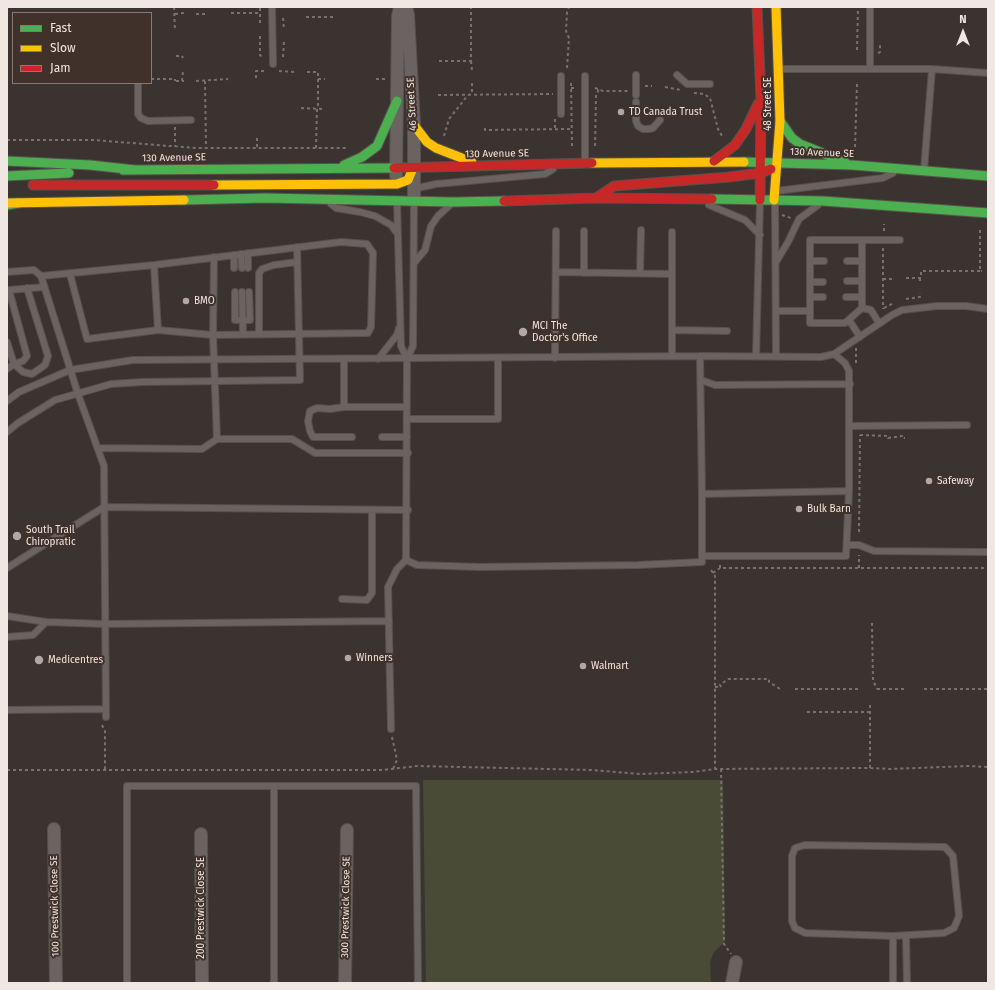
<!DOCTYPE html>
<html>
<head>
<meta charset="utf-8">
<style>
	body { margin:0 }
	#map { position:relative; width:995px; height:990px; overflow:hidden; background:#3b3330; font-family:"Fira Sans",sans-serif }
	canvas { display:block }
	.frame { position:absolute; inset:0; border:8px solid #f0e6e2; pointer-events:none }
	.legend { position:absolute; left:12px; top:12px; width:140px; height:72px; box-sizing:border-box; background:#40312b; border:1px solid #867974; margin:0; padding:5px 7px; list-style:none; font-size:12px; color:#f0e6e2 }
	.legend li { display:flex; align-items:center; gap:8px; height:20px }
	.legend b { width:20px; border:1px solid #867974 }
	.north { position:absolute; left:943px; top:12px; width:40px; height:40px; -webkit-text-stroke:3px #40312b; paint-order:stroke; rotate:0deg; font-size:11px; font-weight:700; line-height:16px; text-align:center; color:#f0e6e2 }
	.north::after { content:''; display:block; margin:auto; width:14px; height:18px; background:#f0e6e2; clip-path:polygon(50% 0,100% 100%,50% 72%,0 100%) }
</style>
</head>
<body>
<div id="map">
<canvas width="995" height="990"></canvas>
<div class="frame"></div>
<ul class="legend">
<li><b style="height:5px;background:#4caf50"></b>Fast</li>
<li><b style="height:5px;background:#ffc107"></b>Slow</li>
<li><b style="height:5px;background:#c62828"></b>Jam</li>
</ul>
<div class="north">N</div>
</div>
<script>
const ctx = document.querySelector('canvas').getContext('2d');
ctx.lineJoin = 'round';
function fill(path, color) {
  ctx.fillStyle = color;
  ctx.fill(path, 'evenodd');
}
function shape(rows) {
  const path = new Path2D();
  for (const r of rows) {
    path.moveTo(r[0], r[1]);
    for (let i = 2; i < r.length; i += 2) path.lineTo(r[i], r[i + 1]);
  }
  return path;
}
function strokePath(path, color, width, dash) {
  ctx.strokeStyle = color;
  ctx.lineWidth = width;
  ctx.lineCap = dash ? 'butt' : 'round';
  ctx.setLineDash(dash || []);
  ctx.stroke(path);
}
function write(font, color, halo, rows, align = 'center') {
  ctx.font = font + ' "Fira Sans",sans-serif';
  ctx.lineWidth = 4;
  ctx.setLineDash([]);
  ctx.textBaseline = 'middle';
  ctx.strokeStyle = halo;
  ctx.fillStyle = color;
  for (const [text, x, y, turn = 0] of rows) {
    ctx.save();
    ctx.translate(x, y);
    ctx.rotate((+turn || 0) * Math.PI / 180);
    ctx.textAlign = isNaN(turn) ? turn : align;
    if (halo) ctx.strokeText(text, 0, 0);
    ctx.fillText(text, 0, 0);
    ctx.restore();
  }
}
const green = shape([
	[423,780,723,780,725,942,714,952,710,962,711,983,426,983]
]);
const path = shape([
	[174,7,175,31],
	[231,13,260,13],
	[175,14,184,13],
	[196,14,206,14],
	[306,17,336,17],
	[283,18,284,29],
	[260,23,260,7],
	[260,36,260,55,262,57],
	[857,50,858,7],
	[878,53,880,52,880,44],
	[176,56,182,56,183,58],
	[283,57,284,41],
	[439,61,471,61,471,7],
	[471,61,472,71],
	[567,68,569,38,566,31,567,12,569,7],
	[279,71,295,72],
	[307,72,318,72,318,109],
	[256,78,256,71,267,71],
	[151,79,175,79,175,81],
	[318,79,325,79],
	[376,79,386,79],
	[176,81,184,81],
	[182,81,183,71],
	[196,81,228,79],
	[205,81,206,148],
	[472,83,472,95],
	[571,83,572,146],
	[645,86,652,86],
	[665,87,681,90],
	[571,88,575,88],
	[595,88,603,91,629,91],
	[694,93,704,94,710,98,718,129,722,136],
	[438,95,553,94],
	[301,108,322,109],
	[555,119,555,129],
	[175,127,175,146],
	[485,128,485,130,571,129],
	[444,136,449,119,468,95],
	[257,138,257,148],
	[7,140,93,140,196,148,347,148],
	[595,146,596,95,599,89],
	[855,147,857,84],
	[316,148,317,109],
	[782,215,791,218],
	[980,230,980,271,982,271],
	[884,231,884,224],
	[883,248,883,309],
	[906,278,921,278,921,271,980,271],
	[920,278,920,284],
	[883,279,894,279],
	[906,299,920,297,920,293],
	[884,308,894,303],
	[856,348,856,366],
	[860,435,888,436,888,438,902,436,902,438,905,438],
	[859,532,860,435],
	[720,565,720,568,988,568],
	[859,568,859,555],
	[711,570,715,576,715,769],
	[713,573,720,568],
	[872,623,873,680,877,689],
	[715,687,721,687,720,685,728,679,769,679,769,682,780,689],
	[795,689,859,689],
	[877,689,906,689],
	[924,689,988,689],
	[807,712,870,712],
	[102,725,105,731,105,769],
	[392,737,397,760,393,769],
	[870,768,870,702],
	[721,769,724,944,731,954],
	[7,770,382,770,418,766,592,770,640,774,693,772,715,769,870,768,890,769,968,766,988,767]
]);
const lane = shape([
	[272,7,273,64],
	[870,7,870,69],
	[779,69,932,69,988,73],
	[636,75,636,95],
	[677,75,687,84,710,84],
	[561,76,561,114],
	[138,83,138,114,141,118,148,121,191,120],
	[636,102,636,121,638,126,643,129,649,129,653,128,660,120],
	[585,161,585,76],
	[924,170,932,69],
	[413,189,436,184,545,174,553,169],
	[776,191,883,178,893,173],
	[397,202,401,346,407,359],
	[775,202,776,356],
	[331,204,336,208,360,212,375,216,391,225,397,233],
	[709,205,745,220,760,235],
	[584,231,584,273],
	[862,240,900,240],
	[248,253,248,268],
	[241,254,242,268],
	[234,255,234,268],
	[214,257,213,335,217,439],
	[810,261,824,261],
	[847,261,862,261],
	[776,262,788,242,799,219,818,205],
	[414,263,425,250,431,226,438,216,450,205],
	[154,265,158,330],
	[7,272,34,270,41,276,78,394,104,466,106,717],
	[556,272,672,274],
	[640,273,641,230],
	[41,276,154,265,341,242,367,244,373,253,371,327,368,333,213,335,158,330,87,339,70,274],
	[847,281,862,281],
	[810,282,823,282],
	[235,292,235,320,250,320,249,292],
	[242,292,243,334],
	[810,297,823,297],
	[846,297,862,297],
	[862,308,871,310,879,323],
	[776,311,810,311,810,240,862,240,862,308,845,323,810,323,810,311],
	[849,320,860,337],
	[672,330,727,331],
	[259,334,259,273,262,269,274,265,297,262],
	[7,342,14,364,23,372,32,374,45,365,48,356,27,288],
	[672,356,672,232],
	[756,356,760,202],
	[555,358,556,231],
	[344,359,344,407,407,407],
	[378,359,397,335,399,328],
	[7,369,14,364,23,361,27,356,9,290,44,287],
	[701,380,715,385,850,384],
	[7,401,19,392,70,370,133,360,700,356],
	[344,407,330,409,317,408,310,411,308,421,310,431,313,437,352,437],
	[407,419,498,419,498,358],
	[850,426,967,425],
	[7,432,18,423,55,400,111,384,142,382,300,380,297,247],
	[382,437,407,437],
	[98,448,202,449,217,439,292,439,315,453,408,453],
	[849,491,702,494,700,356,821,357,834,354,892,315,902,310,937,306,966,306,988,309],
	[847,545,859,545,874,551,988,552],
	[702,556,846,556,849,491,849,371,845,363,834,354],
	[406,560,417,565,480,567,638,565,702,562,702,494],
	[7,568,104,507,408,510],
	[342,599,367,600,372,593,372,510],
	[7,616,46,622,104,624,389,621],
	[7,637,33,635,46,622],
	[7,710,106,709],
	[391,729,388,587,397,569,406,560,407,359,413,346,414,202],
	[805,845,945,847,953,856,959,916,954,928,944,933,893,936,805,933,795,928,792,921,792,856,795,848,805,845],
	[906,936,907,983],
	[127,983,127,786,416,786,418,983],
	[274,983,274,786],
	[893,983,893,936]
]);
const street = shape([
	[406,7,408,15,414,125,414,201],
	[396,176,398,16,400,7],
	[54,829,56,983],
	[201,834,202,983],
	[345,983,347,830],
	[732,983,736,962]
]);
const fast = shape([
	[780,121,792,138,800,144,845,162],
	[7,161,90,165,135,170],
	[744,162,852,165,988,176],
	[344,165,362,157,377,146,397,101],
	[123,170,394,168],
	[7,176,69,173],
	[712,199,823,201,988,213],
	[184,200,265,198,453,202,504,201],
	[7,205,19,203]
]);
const slow = shape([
	[414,125,427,142,436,148,472,162],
	[592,163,744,162],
	[214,185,397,184,408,180,413,168],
	[774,200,780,121,776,7],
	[7,203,184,200]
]);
const jam = shape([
	[757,7,761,98,760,200],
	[714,161,735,145,746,129,758,104],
	[394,168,592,163],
	[33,185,214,185],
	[596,198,614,186,729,177,760,173,771,169],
	[504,201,596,198,712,199]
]);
const markers = [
	[621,112,4,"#b1a7a4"],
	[186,301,4,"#b1a7a4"],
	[523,332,5,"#b1a7a4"],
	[929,481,4,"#b1a7a4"],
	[799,509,4,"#b1a7a4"],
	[17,536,5,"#b1a7a4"],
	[348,658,4,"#b1a7a4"],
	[39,660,5,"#b1a7a4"],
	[583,666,4,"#b1a7a4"]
];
const streetNames = [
	["46 Street SE",412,104,-93],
	["48 Street SE",768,104,-90],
	["130 Avenue SE",822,153,2],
	["130 Avenue SE",497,154,-1],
	["130 Avenue SE",174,158,-1],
	["100 Prestwick Close SE",55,906,-91],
	["300 Prestwick Close SE",346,907,-89],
	["200 Prestwick Close SE",201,908,-90]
];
const poiNames = [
	["TD Canada Trust",629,112],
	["BMO",194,301],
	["MCI The",532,326],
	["Doctor's Office",532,338],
	["Safeway",937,481],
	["Bulk Barn",807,509],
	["South Trail",26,530],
	["Chiropratic",26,542],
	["Winners",356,658],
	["Medicentres",48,660],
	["Walmart",591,666]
];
fill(green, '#4a4b37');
strokePath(lane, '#57504d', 8);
strokePath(street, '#57504d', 14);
strokePath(fast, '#57504d', 11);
strokePath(slow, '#57504d', 11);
strokePath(jam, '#57504d', 11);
strokePath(path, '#777270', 2, [3, 3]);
strokePath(lane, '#6a6361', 6);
strokePath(street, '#6a6361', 12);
strokePath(fast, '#4caf50', 9);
strokePath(slow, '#ffc107', 9);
strokePath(jam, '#c62828', 9);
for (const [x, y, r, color] of markers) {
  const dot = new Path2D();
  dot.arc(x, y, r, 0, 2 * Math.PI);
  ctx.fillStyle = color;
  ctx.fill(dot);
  strokePath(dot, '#40312b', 1.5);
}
write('10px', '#f0e6e2', '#40312b', streetNames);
write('10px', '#f0e6e2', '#40312b', poiNames, 'left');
</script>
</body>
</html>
